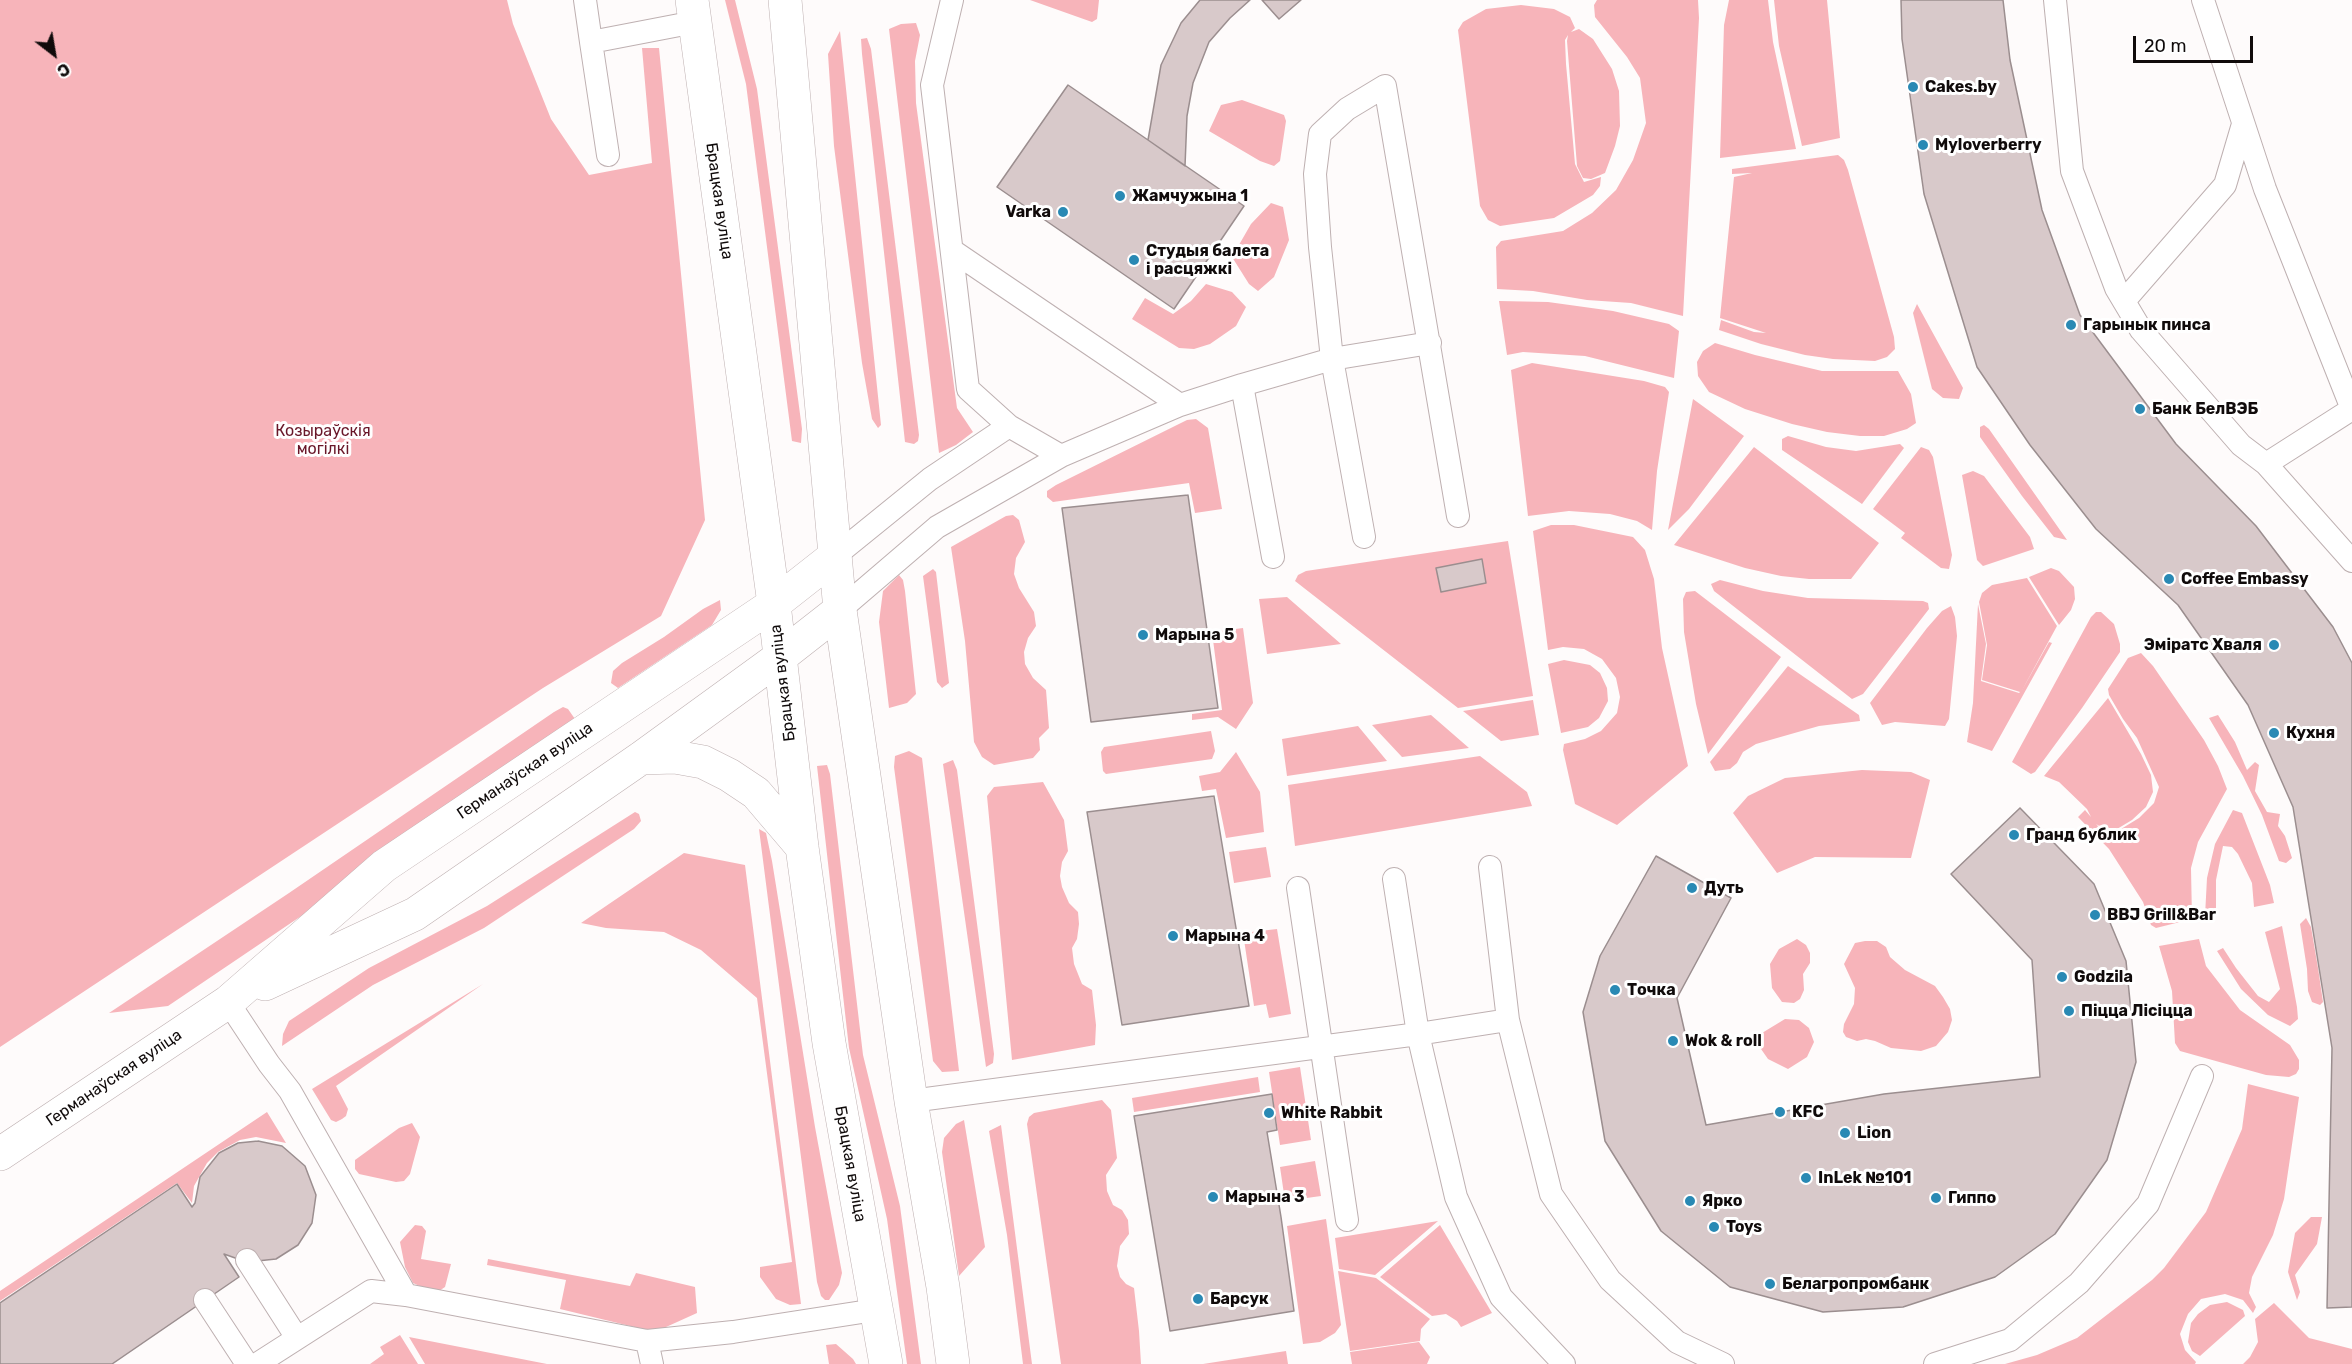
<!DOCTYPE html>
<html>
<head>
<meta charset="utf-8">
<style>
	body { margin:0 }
	#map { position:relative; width:2352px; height:1364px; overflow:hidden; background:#fefbfb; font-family:Rubik,sans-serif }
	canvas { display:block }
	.north { position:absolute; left:24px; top:24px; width:60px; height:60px; -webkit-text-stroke:4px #fff; paint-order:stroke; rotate:149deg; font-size:16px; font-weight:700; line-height:24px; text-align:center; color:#100b0b }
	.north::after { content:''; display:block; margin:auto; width:21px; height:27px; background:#100b0b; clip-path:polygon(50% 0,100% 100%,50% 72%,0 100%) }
	.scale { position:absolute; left:2133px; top:36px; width:120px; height:27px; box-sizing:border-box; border:3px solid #100b0b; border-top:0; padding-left:8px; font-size:18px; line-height:21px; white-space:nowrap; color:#100b0b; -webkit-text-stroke:4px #fff; paint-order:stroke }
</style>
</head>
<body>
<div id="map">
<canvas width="2352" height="1364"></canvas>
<div class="north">С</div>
<div class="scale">20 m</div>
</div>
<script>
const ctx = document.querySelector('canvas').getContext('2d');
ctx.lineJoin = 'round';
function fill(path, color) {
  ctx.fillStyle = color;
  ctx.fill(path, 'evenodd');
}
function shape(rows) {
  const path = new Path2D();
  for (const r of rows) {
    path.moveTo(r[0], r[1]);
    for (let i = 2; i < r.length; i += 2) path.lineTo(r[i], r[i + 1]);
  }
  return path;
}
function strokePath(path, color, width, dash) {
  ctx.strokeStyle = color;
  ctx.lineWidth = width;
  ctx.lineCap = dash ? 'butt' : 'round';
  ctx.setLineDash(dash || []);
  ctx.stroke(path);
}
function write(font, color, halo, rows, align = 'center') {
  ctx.font = font + ' Rubik,sans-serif';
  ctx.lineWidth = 6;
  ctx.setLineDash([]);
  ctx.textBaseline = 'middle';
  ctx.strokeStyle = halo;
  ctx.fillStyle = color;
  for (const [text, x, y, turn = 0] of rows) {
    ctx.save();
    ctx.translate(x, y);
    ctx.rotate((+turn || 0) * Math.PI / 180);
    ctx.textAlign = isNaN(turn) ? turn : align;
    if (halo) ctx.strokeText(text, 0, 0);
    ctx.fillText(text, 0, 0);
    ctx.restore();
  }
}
const green = shape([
	[0,0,507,0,513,24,551,119,589,175,652,163,642,48,659,48,705,520,661,616,543,688,0,1047],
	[725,0,735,0,757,89,802,429,801,443,792,441,746,84],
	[1030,0,1099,0,1097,19,1092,22],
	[1597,0,1698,0,1699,18,1683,316,1631,303,1587,300,1533,291,1497,289,1496,247,1501,241,1563,231,1592,213,1616,190,1633,160,1646,123,1640,78,1627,57,1595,17,1594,5],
	[1729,0,1768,0,1773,42,1796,149,1720,158,1724,25],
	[1774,0,1827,0,1840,138,1802,146,1779,46],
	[1521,5,1554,9,1570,17,1575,28,1571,32,1579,29,1593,39,1612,69,1619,91,1620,126,1615,146,1605,173,1591,179,1583,178,1577,166,1567,41,1568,35,1565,40,1566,64,1575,164,1584,182,1601,177,1600,186,1593,195,1554,218,1500,226,1488,220,1480,206,1458,30,1463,22,1486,9],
	[916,23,920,35,915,61,916,103,957,408,973,432,956,445,939,453,889,29,901,24],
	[840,31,881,425,878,428,872,419,862,363,834,146,828,54],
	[867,38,871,49,919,435,918,441,914,444,905,442,862,54,861,39],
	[1242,100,1284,115,1286,121,1280,161,1274,166,1260,161,1209,131,1221,105],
	[1838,155,1844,160,1848,170,1894,337,1895,349,1887,357,1875,361,1833,359,1805,355,1761,344,1719,330,1721,320,1754,332,1766,333,1720,318,1734,177,1752,173,1732,174,1732,169],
	[1271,203,1283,207,1289,240,1274,277,1258,291,1249,284,1232,257,1251,224],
	[1206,284,1232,292,1246,307,1236,326,1210,344,1194,349,1179,348,1132,319,1145,298,1173,314,1191,301],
	[1499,301,1548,302,1613,311,1669,324,1679,331,1674,378,1585,356,1523,352,1507,355],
	[1917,304,1963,388,1959,399,1943,398,1932,389,1913,313],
	[1715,343,1755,355,1822,371,1898,371,1911,394,1916,423,1907,429,1884,436,1860,436,1827,432,1792,424,1745,409,1709,392,1698,376,1697,362,1703,351],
	[1532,363,1644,381,1665,387,1669,392,1657,471,1652,530,1637,521,1610,514,1569,511,1528,516,1511,370],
	[1693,399,1744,436,1689,509,1668,530],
	[1196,419,1208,428,1222,509,1195,513,1189,483,1053,502,1047,497,1047,491,1056,485,1187,420],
	[1984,425,1989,429,2067,540,2054,537,2022,496,1980,437,1980,427],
	[1788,436,1826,447,1856,451,1900,444,1904,448,1862,504,1782,450,1782,439],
	[1754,447,1879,543,1851,579,1809,579,1781,576,1745,568,1674,545],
	[1921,447,1929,450,1933,457,1952,555,1949,569,1941,568,1901,538,1905,533,1873,509],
	[1973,471,1984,476,2030,537,2034,549,1983,566,1977,560,1962,475],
	[1013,515,1019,520,1025,542,1016,558,1014,574,1019,588,1034,612,1036,626,1028,638,1024,652,1025,664,1033,678,1046,690,1049,728,1039,738,1040,750,1033,758,994,765,982,757,974,742,965,641,951,547,1006,516],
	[1551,525,1574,525,1633,537,1645,550,1654,579,1662,648,1688,766,1617,825,1575,804,1563,750,1564,744,1585,739,1601,731,1617,713,1620,697,1616,678,1602,659,1584,649,1563,647,1548,650,1533,531],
	[1508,541,1533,696,1458,708,1295,581,1298,575,1306,571],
	[2051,568,2059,571,2074,587,2075,599,2071,610,2059,625,2029,577],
	[933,569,936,572,949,683,942,688,937,682,923,576],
	[899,575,903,580,905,591,916,694,907,703,889,708,879,622,883,591],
	[2027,578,2057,626,2021,692,2049,642,2052,643,1992,751,1967,742,1973,703,1978,604,1986,644,1981,681,2019,693,2020,692,1982,680,1987,645,1979,602,1982,593,1992,585],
	[1720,580,1763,591,1808,598,1923,601,1928,603,1929,609,1863,694,1852,699,1714,591,1711,584],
	[1695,591,1781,657,1708,754,1696,704,1684,632,1683,599,1686,592],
	[1287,597,1341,644,1267,654,1259,599],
	[720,600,721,610,712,625,618,688,611,683,613,671,622,663,664,637,703,609],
	[1951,606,1955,617,1957,636,1949,719,1945,726,1895,722,1882,725,1870,703,1927,628,1942,611],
	[2096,612,2101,612,2114,624,2120,644,2120,652,2082,708,2035,772,2031,774,2012,762,2091,617],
	[1243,628,1253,703,1236,729,1218,717,1192,720,1192,714,1222,710,1212,632],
	[2141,653,2153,666,2204,740,2218,766,2227,789,2198,842,2191,868,2192,919,2156,928,2151,925,2143,902,2109,849,2078,817,2085,810,2091,817,2087,809,2059,782,2044,776,2108,698,2141,754,2151,775,2153,792,2146,807,2132,820,2117,829,2106,830,2096,824,2103,831,2109,833,2121,829,2139,818,2154,803,2159,787,2137,738,2123,719,2109,695,2108,689,2128,658],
	[1564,660,1590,665,1600,673,1607,688,1608,701,1599,718,1588,727,1561,733,1548,664],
	[1788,666,1859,715,1860,721,1819,726,1756,744,1743,752,1737,763,1730,769,1715,771,1710,762],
	[1533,700,1539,735,1501,741,1463,711],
	[563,707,568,709,575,719,319,904,168,1006,109,1013,289,893,554,712],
	[1431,715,1469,748,1402,757,1372,725],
	[2218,715,2235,742,2247,770,2255,762,2259,765,2255,791,2267,812,2280,814,2278,826,2285,836,2292,858,2286,863,2279,861,2262,815,2243,776,2209,718],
	[1358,726,1387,761,1287,776,1282,739],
	[1211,731,1215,751,1212,759,1106,774,1103,771,1101,752,1104,747],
	[909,751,922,758,959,1071,942,1072,933,1061,894,767,895,756],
	[1236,752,1260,792,1264,832,1226,838,1216,789,1202,791,1199,776,1220,772],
	[1480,756,1527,792,1532,806,1295,846,1288,785],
	[953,760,957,770,994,1054,993,1063,986,1067,943,764],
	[827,765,830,774,863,1055,900,1206,921,1364,907,1364,887,1219,849,1048,817,766],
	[1862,770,1911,772,1930,780,1911,858,1815,857,1777,873,1733,813,1748,796,1785,778],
	[1043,782,1064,820,1068,851,1062,862,1060,876,1062,887,1069,903,1078,912,1079,924,1077,939,1072,948,1074,964,1082,984,1092,990,1096,1025,1095,1045,1012,1060,987,796,994,787],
	[2233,810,2242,813,2270,885,2274,903,2254,907,2252,883,2238,854,2232,847,2223,846,2216,880,2216,914,2205,916,2207,878,2215,844],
	[635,812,639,814,641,821,634,829,484,928,373,985,282,1046,283,1034,289,1021,369,968,487,906],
	[759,829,766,833,772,861,815,1127,842,1273,839,1285,829,1300,825,1300,821,1296,817,1282],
	[1266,847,1271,877,1234,883,1229,852],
	[684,853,745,865,801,1304,790,1305,776,1299,760,1277,760,1267,792,1262,757,998,701,950,664,932,606,928,581,923],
	[2306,918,2311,927,2318,968,2323,1002,2320,1005,2312,1002,2308,991,2307,969,2300,924],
	[2282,926,2297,1007,2298,1019,2290,1026,2268,1015,2241,989,2217,951,2223,948,2236,968,2258,996,2269,1002,2280,989,2265,932],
	[1277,929,1291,1014,1269,1018,1266,1004,1254,1006,1243,933],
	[1797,939,1806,945,1810,953,1810,963,1803,974,1804,990,1800,999,1794,1003,1782,1002,1772,988,1770,964,1779,949],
	[2199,939,2206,966,2240,1010,2290,1045,2299,1060,2299,1069,2296,1074,2289,1077,2266,1075,2180,1051,2175,1043,2172,991,2159,946],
	[1865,941,1877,941,1886,947,1890,957,1905,970,1935,986,1943,997,1950,1009,1952,1020,1948,1032,1936,1046,1921,1051,1891,1048,1875,1041,1866,1039,1857,1041,1846,1037,1843,1032,1844,1024,1854,1004,1855,988,1844,964,1855,943],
	[483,984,336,1086,348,1109,346,1116,342,1119,336,1122,331,1120,312,1089],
	[1785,1019,1799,1020,1809,1028,1814,1042,1807,1057,1788,1069,1768,1059,1761,1049,1762,1033],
	[1300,1067,1311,1140,1280,1145,1269,1072],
	[1258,1077,1260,1092,1134,1112,1132,1098],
	[2248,1084,2299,1097,2284,1199,2273,1235,2252,1277,2249,1293,2256,1307,2253,1313,2243,1300,2225,1294,2201,1299,2188,1314,2180,1334,2185,1350,2196,1362,2195,1364,2005,1364,2037,1355,2077,1338,2152,1280,2164,1268,2206,1212,2242,1129],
	[1102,1100,1111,1110,1117,1158,1106,1175,1107,1191,1113,1205,1122,1210,1128,1220,1129,1234,1120,1246,1117,1266,1120,1277,1126,1284,1134,1288,1139,1331,1141,1364,1061,1364,1027,1124,1029,1117,1034,1113],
	[267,1112,286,1143,256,1137,240,1140,218,1152,207,1163,194,1186,192,1203,177,1183,0,1301,0,1291],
	[964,1120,985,1247,959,1276,942,1152,944,1138,956,1124],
	[412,1123,420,1137,410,1174,404,1181,396,1182,359,1174,355,1169,355,1160,399,1128],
	[1001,1125,1032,1364,1023,1364,1007,1235,989,1131],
	[1315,1161,1321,1196,1285,1201,1280,1167],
	[2311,1217,2322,1217,2317,1244,2295,1275,2300,1292,2297,1300,2288,1272,2295,1233],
	[1326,1219,1341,1325,1335,1333,1320,1342,1303,1344,1287,1226],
	[1438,1221,1375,1275,1339,1269,1335,1238],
	[415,1225,422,1226,426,1231,421,1259,451,1264,445,1287,439,1291,424,1288,413,1283,405,1267,400,1242],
	[1440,1225,1492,1313,1461,1327,1457,1321,1446,1314,1432,1316,1380,1277],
	[488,1259,630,1286,636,1273,695,1287,697,1313,655,1332,560,1309,566,1280,487,1265],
	[1338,1271,1376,1278,1430,1319,1421,1329,1420,1341,1350,1351],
	[2227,1302,2243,1310,2245,1316,2200,1356,2192,1351,2188,1342,2191,1323,2198,1314,2210,1305],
	[2274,1303,2309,1338,2352,1349,2352,1364,2243,1364,2250,1357,2258,1342,2255,1319],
	[400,1335,418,1364,370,1364,384,1354,380,1347],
	[409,1337,414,1338,547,1364,425,1364],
	[1419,1342,1430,1357,1427,1364,1352,1364,1350,1352],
	[836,1344,853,1359,856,1364,829,1364,826,1345],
	[1286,1351,1288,1364,1203,1364]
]);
const building = shape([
	[1200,0,1250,0,1230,18,1209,42,1193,83,1187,116,1185,166,1148,140,1161,65,1181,23,1200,0],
	[1262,0,1301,0,1279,19,1262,0],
	[1901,0,2003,0,2010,60,2042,210,2080,315,2176,444,2256,526,2333,627,2352,663,2352,1307,2327,1308,2332,1048,2293,807,2248,705,2178,605,2096,529,2030,445,1977,367,1924,194,1902,39,1901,0],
	[1068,85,1244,206,1174,309,997,187,1068,85],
	[1188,495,1218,708,1091,722,1062,508,1188,495],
	[1482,559,1486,583,1441,592,1436,568,1482,559],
	[1214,796,1249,1006,1122,1025,1087,812,1214,796],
	[2020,808,2094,884,2126,961,2136,1062,2107,1160,2055,1234,1995,1277,1903,1307,1823,1312,1730,1287,1661,1231,1605,1141,1583,1012,1600,956,1656,856,1731,898,1677,998,1706,1125,1884,1094,2040,1077,2032,960,1951,874,2020,808],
	[1272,1094,1277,1130,1267,1132,1281,1217,1294,1311,1170,1331,1134,1116,1272,1094],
	[258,1141,282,1146,305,1166,316,1195,312,1223,298,1245,276,1259,257,1261,238,1259,224,1254,239,1277,112,1364,0,1364,0,1303,177,1184,192,1207,195,1203,200,1177,219,1153,238,1143,258,1141]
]);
const service = shape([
	[585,0,591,42,695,22],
	[952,0,932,85,968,389,1009,426,1061,456],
	[2055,0,2072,171,2116,288,2141,330,2241,445,2266,464,2352,561],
	[2203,0,2265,189,2352,409],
	[591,42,608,155],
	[953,251,1180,405],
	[2124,301,2225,185,2243,124],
	[1242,385,1273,557],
	[2266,464,2352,409],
	[1364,537,1332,359,1320,247,1315,174,1320,134,1347,109,1385,86,1458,516],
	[835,556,930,479,1009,426],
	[840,610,937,527,1061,456,1180,405,1242,385,1332,359,1430,343],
	[1490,867,1508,1020,1551,1194,1610,1280,1677,1342,1723,1364],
	[1394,879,1418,1034,1508,1020],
	[1298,888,1347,1220],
	[228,1002,269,1064,290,1091,406,1295],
	[911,1101,1418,1034,1456,1197,1501,1297,1564,1364],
	[247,1260,297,1338],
	[205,1300,247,1364],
	[647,1341,652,1364],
	[257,1364,371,1291,406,1295,647,1341,733,1332,875,1310],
	[1935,1364,2010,1340,2079,1283,2148,1204,2202,1076]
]);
const tertiary = shape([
	[692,0,774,604,802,847,829,1043,886,1364],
	[785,0,840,610,911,1101,943,1287,953,1364],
	[641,758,675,757,703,762,729,775,756,793,802,847],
	[265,984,415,914,641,758,780,657,840,610],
	[0,1154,228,1002,384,866,774,604,835,556]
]);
const markers = [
	[1913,87,6,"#2989b4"],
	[1923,145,6,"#2989b4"],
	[1120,196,6,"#2989b4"],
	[1063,212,6,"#2989b4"],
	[1134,260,6,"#2989b4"],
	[2071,325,6,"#2989b4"],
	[2140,409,6,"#2989b4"],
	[2169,579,6,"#2989b4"],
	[1143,635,6,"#2989b4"],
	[2274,645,6,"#2989b4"],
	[2274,733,6,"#2989b4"],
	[2014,835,6,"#2989b4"],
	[1692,888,6,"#2989b4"],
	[2095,915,6,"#2989b4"],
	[1173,936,6,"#2989b4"],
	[2062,977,6,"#2989b4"],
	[1615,990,6,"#2989b4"],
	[2069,1011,6,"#2989b4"],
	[1673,1041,6,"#2989b4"],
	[1780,1112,6,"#2989b4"],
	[1269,1113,6,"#2989b4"],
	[1845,1133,6,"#2989b4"],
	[1806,1178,6,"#2989b4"],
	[1213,1197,6,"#2989b4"],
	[1936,1198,6,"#2989b4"],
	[1690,1201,6,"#2989b4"],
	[1714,1227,6,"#2989b4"],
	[1770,1284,6,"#2989b4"],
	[1198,1299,6,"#2989b4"]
];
const poiNames = [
	["Cakes.by",1925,87],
	["Myloverberry",1935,145],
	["Жамчужына 1",1132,196],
	["Varka",1051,212,"right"],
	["Студыя балета",1146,251],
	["і расцяжкі",1146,269],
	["Гарынык пинса",2083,325],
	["Банк БелВЭБ",2152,409],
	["Coffee Embassy",2181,579],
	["Марына 5",1155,635],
	["Эміратс Хваля",2262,645,"right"],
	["Кухня",2286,733],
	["Гранд бублик",2026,835],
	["Дуть",1704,888],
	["BBJ Grill&Bar",2107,915],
	["Марына 4",1185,936],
	["Godzila",2074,977],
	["Точка",1627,990],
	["Піцца Лісіцца",2081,1011],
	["Wok & roll",1685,1041],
	["KFC",1792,1112],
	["White Rabbit",1281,1113],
	["Lion",1857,1133],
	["InLek №101",1818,1178],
	["Марына 3",1225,1197],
	["Гиппо",1948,1198],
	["Ярко",1702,1201],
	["Toys",1726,1227],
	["Белагропромбанк",1782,1284],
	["Барсук",1210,1299]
];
const streetNames = [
	["Брацкая вуліца",719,201,82],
	["Брацкая вуліца",783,683,-97],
	["Германаўская вуліца",525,771,-34],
	["Германаўская вуліца",114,1078,-34],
	["Брацкая вуліца",850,1164,80]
];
const parkNames = [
	["Козыраўскія",323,431],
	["могілкі",323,449]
];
fill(green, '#f7b4ba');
fill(building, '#d8c9ca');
strokePath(building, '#9b8e8f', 1.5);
strokePath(service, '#beb0b1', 24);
strokePath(tertiary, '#beb0b1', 34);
strokePath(service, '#fff', 22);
strokePath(tertiary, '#fff', 33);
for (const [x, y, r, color] of markers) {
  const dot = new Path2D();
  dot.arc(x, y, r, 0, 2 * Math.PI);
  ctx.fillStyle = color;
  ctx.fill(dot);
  strokePath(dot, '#fff', 2);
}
write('bold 16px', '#100b0b', '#fff', poiNames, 'left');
write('16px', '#100b0b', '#fff', streetNames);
write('16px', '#691729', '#fff', parkNames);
</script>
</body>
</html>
